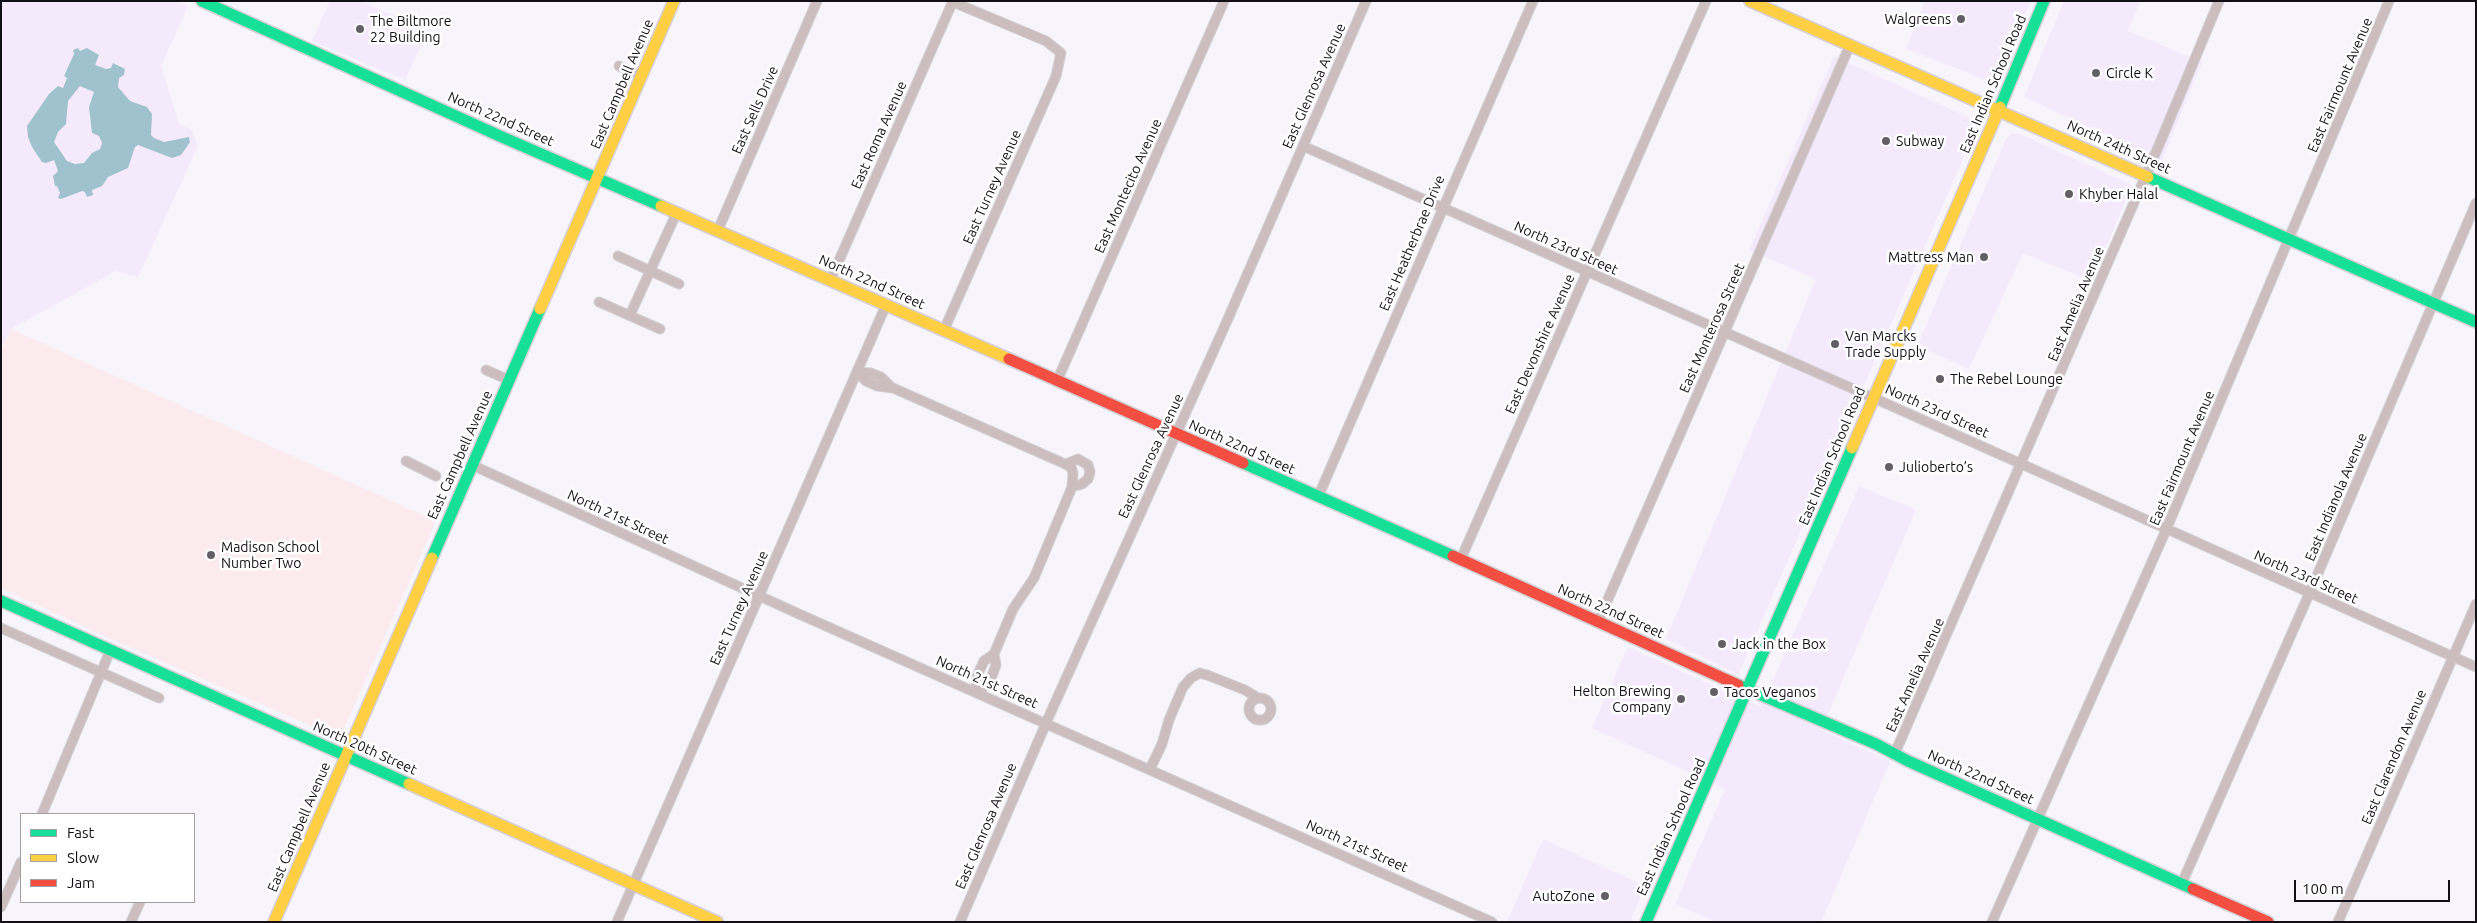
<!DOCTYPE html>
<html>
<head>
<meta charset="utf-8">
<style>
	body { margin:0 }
	#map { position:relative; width:2477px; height:923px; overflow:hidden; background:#f8f4fb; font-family:Ubuntu,sans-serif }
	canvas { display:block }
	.frame { position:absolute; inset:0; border:2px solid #130f16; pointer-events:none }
	.legend { position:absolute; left:20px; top:813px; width:175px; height:90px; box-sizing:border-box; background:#fff; border:1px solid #a19fa2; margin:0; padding:6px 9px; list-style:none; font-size:15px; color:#130f16 }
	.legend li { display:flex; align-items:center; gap:10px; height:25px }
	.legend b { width:25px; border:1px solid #a19fa2 }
	.scale { position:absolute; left:2294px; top:880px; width:156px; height:22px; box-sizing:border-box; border:2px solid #130f16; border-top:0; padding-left:6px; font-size:15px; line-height:18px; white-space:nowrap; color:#130f16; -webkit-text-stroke:4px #fff; paint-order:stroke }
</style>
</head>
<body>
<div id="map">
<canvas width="2477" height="923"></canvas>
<div class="frame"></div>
<ul class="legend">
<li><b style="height:6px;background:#16e098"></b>Fast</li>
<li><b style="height:6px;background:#ffcf43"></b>Slow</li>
<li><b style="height:6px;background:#f24e42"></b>Jam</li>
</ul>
<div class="scale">100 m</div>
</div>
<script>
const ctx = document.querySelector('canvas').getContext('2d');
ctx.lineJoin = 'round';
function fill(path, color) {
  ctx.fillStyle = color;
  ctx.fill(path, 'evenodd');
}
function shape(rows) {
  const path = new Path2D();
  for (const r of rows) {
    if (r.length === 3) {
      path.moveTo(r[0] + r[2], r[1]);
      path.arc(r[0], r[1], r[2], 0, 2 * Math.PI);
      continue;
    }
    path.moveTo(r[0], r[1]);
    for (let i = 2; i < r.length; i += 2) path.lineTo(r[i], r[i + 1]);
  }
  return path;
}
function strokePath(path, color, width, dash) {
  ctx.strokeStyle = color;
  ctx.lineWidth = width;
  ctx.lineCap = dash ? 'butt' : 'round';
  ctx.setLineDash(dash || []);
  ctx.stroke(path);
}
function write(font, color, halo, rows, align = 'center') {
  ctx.font = font + ' Ubuntu,sans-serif';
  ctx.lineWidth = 5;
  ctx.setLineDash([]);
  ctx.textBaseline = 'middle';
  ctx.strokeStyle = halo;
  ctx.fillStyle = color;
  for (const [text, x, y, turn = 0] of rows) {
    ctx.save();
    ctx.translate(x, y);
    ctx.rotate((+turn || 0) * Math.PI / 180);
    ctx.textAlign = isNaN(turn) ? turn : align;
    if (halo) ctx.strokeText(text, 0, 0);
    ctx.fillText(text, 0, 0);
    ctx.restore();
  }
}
const built = shape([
	[4,1,176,1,188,6,161,66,179,124,191,129,198,146,138,277,116,271,11,329,4,344,1,343,1,7],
	[330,1,360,1,428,31,405,80,312,41],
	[1925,1,2031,1,2002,72,2000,76,1989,81,1906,49],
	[2064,1,2140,1,2128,31,2202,62,2162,161,2024,97],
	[1834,56,1979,122,1738,675,1666,639,1816,279,1749,250],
	[2018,133,2132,185,2092,281,2023,253,1969,369,1917,346,2006,139,2011,134],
	[1859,486,1916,510,1821,730,1890,761,1821,922,1716,922,1675,904,1725,789,1592,728,1628,647,1761,707],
	[1543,839,1645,886,1630,922,1507,922]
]);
const education = shape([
	[11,329,436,521,342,733,333,735,104,636,1,588,1,351]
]);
const water = shape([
	[78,48,80,51,87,48,99,55,95,65,106,69,111,68,113,63,125,69,124,75,119,78,118,87,130,101,147,107,152,114,151,135,154,138,164,142,189,137,190,142,181,155,172,158,138,145,135,147,128,168,108,177,102,186,92,190,93,195,87,197,85,192,82,191,61,199,58,198,60,193,57,186,55,186,53,176,58,171,54,160,46,163,42,162,32,147,28,137,27,126,49,94,58,86,63,88,67,78,64,76,74,54,73,50],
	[80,86,94,92,89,107,92,133,99,136,102,143,100,149,92,153,84,163,75,164,67,161,54,142,58,132,66,124,68,101]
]);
const street = shape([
	[619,66,641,76],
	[1303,146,1849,387,2476,667],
	[718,230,817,1],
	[618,256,679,284],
	[830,281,953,1],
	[599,302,660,329],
	[630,315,677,212],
	[944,330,1056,76,1061,53,1046,41,953,2],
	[486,370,509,380],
	[857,372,866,381,877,386,893,388,1063,463,1071,467,1073,473,1072,487,1034,578,1013,609,994,654,984,661,976,678,977,692],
	[857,372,871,373,881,377,892,388],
	[1057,381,1224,1],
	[406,461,436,476],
	[1066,464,1078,459,1088,465,1090,472,1088,479,1082,484,1072,487],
	[472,465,799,614,1492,922],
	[1318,497,1533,1],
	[1460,561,1706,1],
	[1598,622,1850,45],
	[1,628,159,698],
	[977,692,987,685,992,676,996,665,994,654],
	[1260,709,11],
	[1895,753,2159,145,2219,1],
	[1150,769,1162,744,1169,720,1183,687,1191,678,1200,673,1207,675,1245,690,1258,698],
	[42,814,110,651],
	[2182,883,2313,585,2476,203],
	[1,907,21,862],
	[131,922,140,902],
	[617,922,886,305],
	[960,922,1050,714,1227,321,1366,1],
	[1992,922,2166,530,2389,1],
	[2338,922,2476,604]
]);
const fast = shape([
	[202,1,502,137,661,206],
	[2000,107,2044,1],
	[2148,177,2476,322],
	[1243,463,1453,556],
	[432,558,540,309],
	[1,601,409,784],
	[1738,685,1876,744,1908,761,2193,889],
	[1646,922,1852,448]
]);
const slow = shape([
	[1750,1,2148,177],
	[661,206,1009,359],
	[540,309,674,1],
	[1852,448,2000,107],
	[409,784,717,922],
	[274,922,432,558]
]);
const jam = shape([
	[1009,359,1243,463],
	[1453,556,1738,685],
	[2193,889,2268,922]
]);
const markers = [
	[1961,19,5,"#635f66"],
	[360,29,5,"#635f66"],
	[2096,73,5,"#635f66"],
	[1886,141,5,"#635f66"],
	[2069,194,5,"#635f66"],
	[1984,257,5,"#635f66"],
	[1835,344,5,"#635f66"],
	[1940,379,5,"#635f66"],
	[1889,467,5,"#635f66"],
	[211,555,5,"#635f66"],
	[1722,644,5,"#635f66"],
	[1714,692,5,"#635f66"],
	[1681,699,5,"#635f66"],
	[1605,896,5,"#635f66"]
];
const poiNames = [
	["Walgreens",1951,19,"right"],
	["The Biltmore",370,21],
	["22 Building",370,37],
	["Circle K",2106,73],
	["Subway",1896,141],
	["Khyber Halal",2079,194],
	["Mattress Man",1974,257,"right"],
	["Van Marcks",1845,336],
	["Trade Supply",1845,352],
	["The Rebel Lounge",1950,379],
	["Julioberto’s",1899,467],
	["Madison School",221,547],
	["Number Two",221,563],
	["Jack in the Box",1732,644],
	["Helton Brewing",1671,691,"right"],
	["Company",1671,707,"right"],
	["Tacos Veganos",1724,692],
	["AutoZone",1595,896,"right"]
];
const streetNames = [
	["East Campbell Avenue",622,84,-67],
	["East Indian School Road",1993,84,-67],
	["East Fairmount Avenue",2340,85,-67],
	["East Glenrosa Avenue",1314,86,-66],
	["East Sells Drive",755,110,-66],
	["North 22nd Street",501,119,24],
	["East Roma Avenue",879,135,-66],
	["North 24th Street",2119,147,24],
	["East Montecito Avenue",1128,186,-66],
	["East Turney Avenue",992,187,-66],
	["East Heatherbrae Drive",1412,243,-67],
	["North 23rd Street",1566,248,24],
	["North 22nd Street",872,282,24],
	["East Amelia Avenue",2076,304,-67],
	["East Monterosa Street",1712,328,-66],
	["East Devonshire Avenue",1540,344,-66],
	["North 23rd Street",1937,411,24],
	["North 22nd Street",1242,447,24],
	["East Campbell Avenue",460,455,-66],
	["East Glenrosa Avenue",1151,456,-65],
	["East Indian School Road",1832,456,-67],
	["East Fairmount Avenue",2182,458,-67],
	["East Indianola Avenue",2336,497,-67],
	["North 21st Street",618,517,25],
	["North 23rd Street",2306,577,24],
	["East Turney Avenue",739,608,-66],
	["North 22nd Street",1611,611,24],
	["East Amelia Avenue",1915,675,-66],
	["North 21st Street",987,682,24],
	["North 20th Street",365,748,24],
	["East Clarendon Avenue",2394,757,-67],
	["North 22nd Street",1981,777,24],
	["East Glenrosa Avenue",986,826,-67],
	["East Campbell Avenue",299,827,-67],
	["East Indian School Road",1671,827,-66],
	["North 21st Street",1357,846,24]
];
fill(built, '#f5eafc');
fill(education, '#fbebef');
fill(water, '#9fc2ce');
strokePath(street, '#d3d0d6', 11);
strokePath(fast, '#d3d0d6', 14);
strokePath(slow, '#d3d0d6', 14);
strokePath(jam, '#d3d0d6', 14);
strokePath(street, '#ccbebe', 9);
strokePath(fast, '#16e098', 11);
strokePath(slow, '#ffcf43', 11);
strokePath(jam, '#f24e42', 11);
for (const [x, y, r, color] of markers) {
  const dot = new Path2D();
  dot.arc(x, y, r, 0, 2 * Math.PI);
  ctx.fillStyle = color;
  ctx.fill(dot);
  strokePath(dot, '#fff', 2);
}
write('14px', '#130f16', '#fff', poiNames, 'left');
write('14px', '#130f16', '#fff', streetNames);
</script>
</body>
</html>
